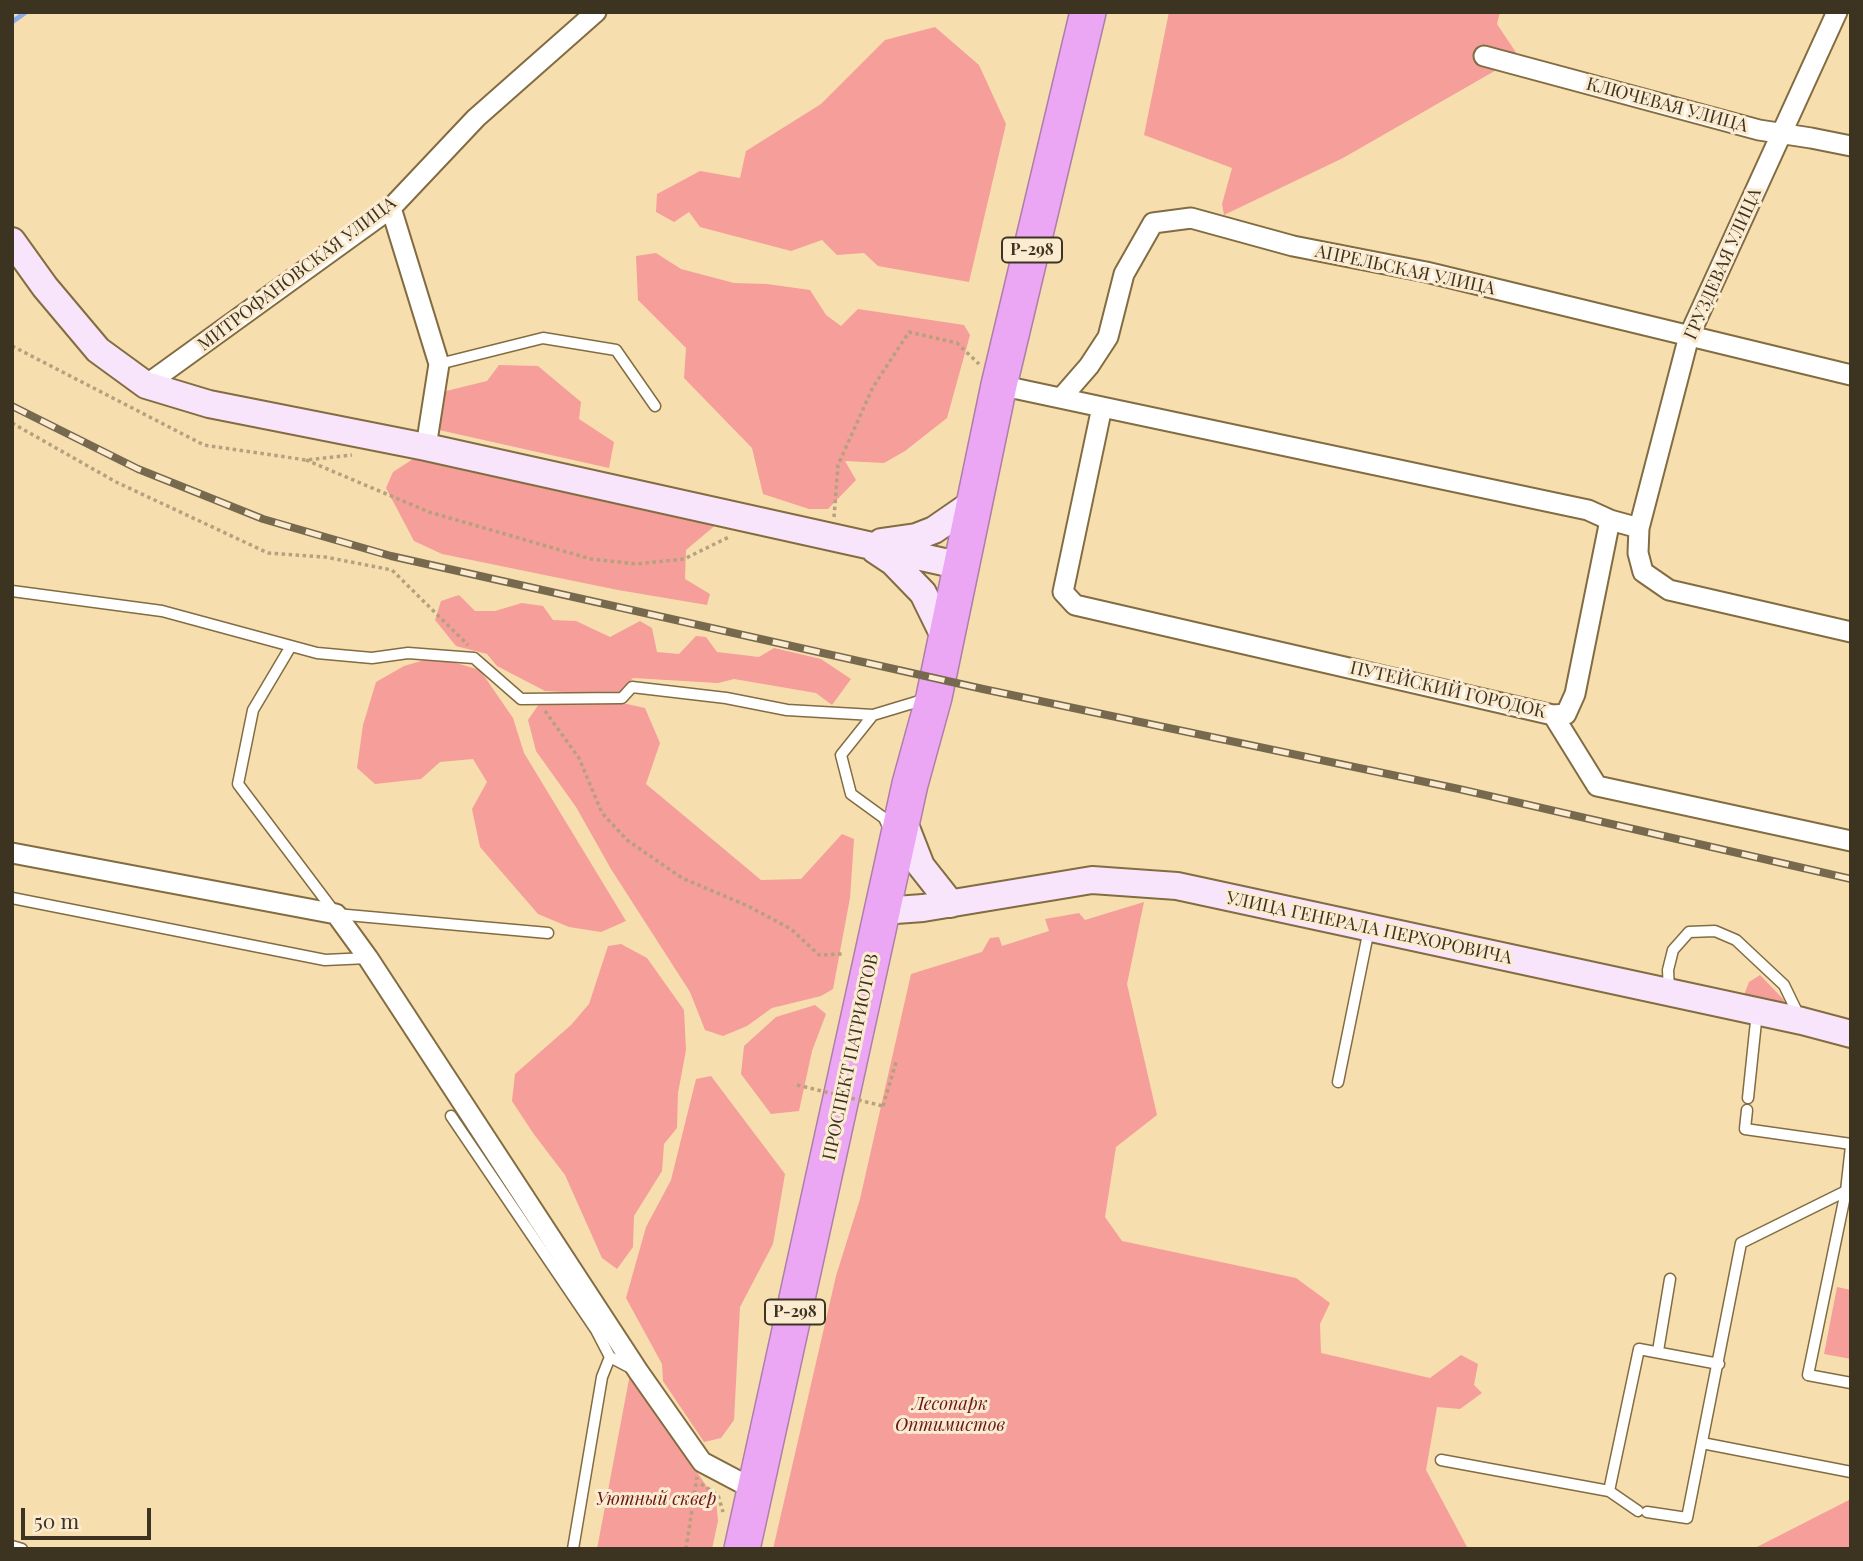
<!DOCTYPE html>
<html>
<head>
<meta charset="utf-8">
<style>
	body { margin:0 }
	#map { position:relative; width:1863px; height:1561px; overflow:hidden; background:#f7deaf; font-family:"Playfair Display",serif }
	canvas { display:block }
	.frame { position:absolute; inset:0; border:14px solid #3d3321; pointer-events:none }
	.scale { position:absolute; left:21px; top:1508px; width:130px; height:32px; box-sizing:border-box; border:4px solid #3d3321; border-top:0; padding-left:9px; font-size:21px; line-height:24px; white-space:nowrap; color:#3d3321; -webkit-text-stroke:5px #fbecd1; paint-order:stroke }
</style>
</head>
<body>
<div id="map">
<canvas width="1863" height="1561"></canvas>
<div class="frame"></div>
<div class="scale">50 m</div>
</div>
<script>
const ctx = document.querySelector('canvas').getContext('2d');
ctx.lineJoin = 'round';
function fill(path, color) {
  ctx.fillStyle = color;
  ctx.fill(path, 'evenodd');
}
function shape(rows) {
  const path = new Path2D();
  for (const r of rows) {
    path.moveTo(r[0], r[1]);
    for (let i = 2; i < r.length; i += 2) path.lineTo(r[i], r[i + 1]);
  }
  return path;
}
function strokePath(path, color, width, dash) {
  ctx.strokeStyle = color;
  ctx.lineWidth = width;
  ctx.lineCap = dash ? 'butt' : 'round';
  ctx.setLineDash(dash || []);
  ctx.stroke(path);
}
function write(font, color, halo, rows, align = 'center') {
  ctx.font = font + ' "Playfair Display",serif';
  ctx.lineWidth = 6;
  ctx.setLineDash([]);
  ctx.textBaseline = 'middle';
  ctx.strokeStyle = halo;
  ctx.fillStyle = color;
  for (const [text, x, y, turn = 0] of rows) {
    ctx.save();
    ctx.translate(x, y);
    ctx.rotate((+turn || 0) * Math.PI / 180);
    ctx.textAlign = isNaN(turn) ? turn : align;
    if (halo) ctx.strokeText(text, 0, 0);
    ctx.fillText(text, 0, 0);
    ctx.restore();
  }
}
const green = shape([
	[1169,12,1500,12,1497,24,1519,57,1343,158,1224,215,1222,204,1232,168,1144,135],
	[935,27,979,65,1006,124,969,282,878,266,864,253,837,255,822,240,791,251,700,227,689,212,674,222,656,212,657,194,700,171,740,178,746,151,821,104,885,40],
	[656,253,681,269,734,283,767,284,810,290,826,315,841,326,858,309,964,325,970,335,947,418,905,451,884,463,845,461,856,480,828,509,809,509,763,494,752,448,684,378,686,348,638,300,636,256],
	[499,365,538,366,581,402,579,419,614,442,609,468,439,430,442,392,487,381],
	[413,459,718,523,686,550,685,579,710,594,707,605,618,590,442,554,414,541,386,488,393,472],
	[459,595,475,611,495,611,522,603,543,606,553,620,576,621,610,637,640,621,652,628,657,652,679,654,696,636,706,637,717,652,759,657,774,648,821,659,851,679,832,705,816,693,734,679,718,683,633,678,617,695,545,691,497,666,487,654,456,646,435,620,441,601],
	[435,657,480,670,513,718,524,753,626,921,601,932,569,927,538,914,480,847,472,809,487,782,473,759,440,762,421,779,375,784,357,768,363,725,376,682,404,666],
	[585,701,613,701,645,708,660,743,646,784,761,880,801,879,842,834,854,839,850,898,833,989,821,996,772,1008,747,1026,723,1036,705,1030,690,992,611,869,576,807,536,751,528,720,539,704],
	[1144,902,1127,984,1157,1115,1116,1147,1105,1217,1122,1241,1296,1278,1330,1303,1320,1324,1321,1353,1430,1378,1461,1355,1478,1364,1474,1385,1482,1393,1460,1409,1437,1407,1426,1470,1468,1549,773,1549,836,1276,860,1199,911,974,982,952,990,938,999,937,1002,946,1049,931,1045,919,1079,913,1085,920],
	[621,944,647,958,684,1010,686,1050,678,1093,677,1128,664,1144,662,1171,634,1216,633,1247,617,1269,602,1258,565,1175,533,1133,512,1101,515,1074,571,1025,589,1004,608,946],
	[1760,975,1784,1000,1781,1008,1753,1002,1744,995,1749,982],
	[815,1005,826,1014,812,1051,799,1111,771,1114,741,1074,744,1046,776,1017],
	[711,1076,785,1174,773,1244,740,1307,734,1420,721,1438,704,1442,663,1381,662,1364,626,1298,646,1227,671,1180,696,1079],
	[1837,1287,1851,1290,1851,1359,1824,1354],
	[630,1374,716,1500,718,1521,712,1549,597,1549],
	[1851,1499,1851,1549,1753,1549]
]);
const stream = shape([
	[12,22,26,12]
]);
const path = shape([
	[12,346,204,445,306,460,352,455],
	[12,423,116,482,268,553,325,557,392,570,468,645],
	[306,460,429,512,591,559,637,564,684,559,729,537],
	[834,517,838,465,873,387,909,332,957,343,979,364],
	[545,711,579,758,602,813,627,840,682,878,748,906,791,929,819,955,842,954],
	[883,1106,897,1059],
	[701,1484,718,1495,723,1512],
	[686,1549,697,1477]
]);
const lane = shape([
	[439,364,543,338,616,350,655,406],
	[12,591,162,611,317,653,372,658,408,653,474,658,521,699,622,698,632,687,726,698,787,710,873,715],
	[291,646,253,710,238,784,336,914,548,933],
	[890,831,884,818,851,794,841,755,873,715,926,699],
	[12,898,325,960,368,958],
	[1669,990,1668,970,1673,950,1689,932,1715,931,1736,940,1784,985,1800,1018],
	[1338,1082,1369,929],
	[1748,1098,1757,1012],
	[1747,1110,1745,1129,1851,1144],
	[451,1116,596,1330,610,1357,631,1368],
	[1851,1146,1846,1191,1808,1375,1851,1383],
	[1658,1351,1670,1279],
	[1702,1443,1851,1472],
	[1441,1460,1609,1491,1639,1349,1719,1364],
	[1609,1491,1638,1511],
	[1647,1512,1687,1518,1741,1243,1846,1191],
	[12,1546,22,1549],
	[573,1549,602,1377,610,1357]
]);
const street = shape([
	[1837,12,1689,336,1639,528,1638,553,1643,572,1669,590,1851,632],
	[1484,56,1759,130,1811,138,1851,146],
	[391,208,439,364,426,447],
	[146,385,391,208,476,118,596,12],
	[999,385,1102,407,1063,592,1075,605,1553,715,1566,714,1575,694,1610,520],
	[1062,397,1089,366,1108,337,1124,274,1153,223,1191,218,1293,246,1426,272,1851,375],
	[1102,407,1588,510,1610,520,1639,528],
	[1553,715,1597,786,1851,841],
	[12,853,336,914,368,958,638,1371,702,1462,755,1490]
]);
const secondary = shape([
	[12,241,45,287,98,350,146,385,209,404,426,447,962,566],
	[881,542,916,537,934,530,976,501],
	[875,550,893,562,923,593,946,640],
	[903,820,921,866,951,904],
	[882,911,923,908,1092,880,1177,886,1802,1021,1851,1034]
]);
const highway = shape([
	[742,1549,910,784,934,697,999,385,1088,12]
]);
const rail = shape([
	[12,406,138,469,263,519,391,556,983,689,1459,789,1851,879]
]);
const pathBridge = shape([
	[797,1085,883,1106]
]);
const shields = [
	[1032,250,60],
	[795,1312,60]
];
const shieldNames = [
	["Р-298",1032,250],
	["Р-298",795,1312]
];
const streetNames = [
	["КЛЮЧЕВАЯ УЛИЦА",1667,105,15],
	["ГРУЗДЕВАЯ УЛИЦА",1723,264,-66],
	["АПРЕЛЬСКАЯ УЛИЦА",1405,270,12],
	["МИТРОФАНОВСКАЯ УЛИЦА",297,274,-37],
	["ПУТЕЙСКИЙ ГОРОДОК",1448,690,13],
	["УЛИЦА ГЕНЕРАЛА ПЕРХОРОВИЧА",1369,928,12],
	["ПРОСПЕКТ ПАТРИОТОВ",851,1057,-78]
];
const parkNames = [
	["Лесопарк",950,1404],
	["Оптимистов",950,1425],
	["Уютный сквер",656,1499]
];
fill(green, '#f59e9a');
strokePath(stream, '#8cadec', 5);
strokePath(lane, '#826c41', 13);
strokePath(street, '#826c41', 23);
strokePath(secondary, '#826c41', 30);
strokePath(highway, '#ae7eaa', 38);
strokePath(path, '#b5a17d', 3.5, [3.5, 3.5]);
strokePath(lane, '#fff', 10);
strokePath(street, '#fff', 19);
strokePath(secondary, '#f9e5fb', 26);
strokePath(highway, '#eba7f3', 35);
strokePath(rail, '#77694e', 8);
strokePath(rail, '#fbecd1', 5, [16]);
strokePath(pathBridge, '#b5a17d', 3.5, [3.5, 3.5]);
for (const [x, y, w] of shields) {
  const box = new Path2D();
  box.roundRect(x - w / 2, y - 12.5, w, 25, 5);
  ctx.fillStyle = '#fbecd1';
  ctx.fill(box);
  strokePath(box, '#3d3321', 2);
}
write('bold 16px', '#3d3321', null, shieldNames);
write('18px', '#3d3321', '#fbecd1', streetNames);
write('italic 18px', '#69151a', '#fbecd1', parkNames);
</script>
</body>
</html>
